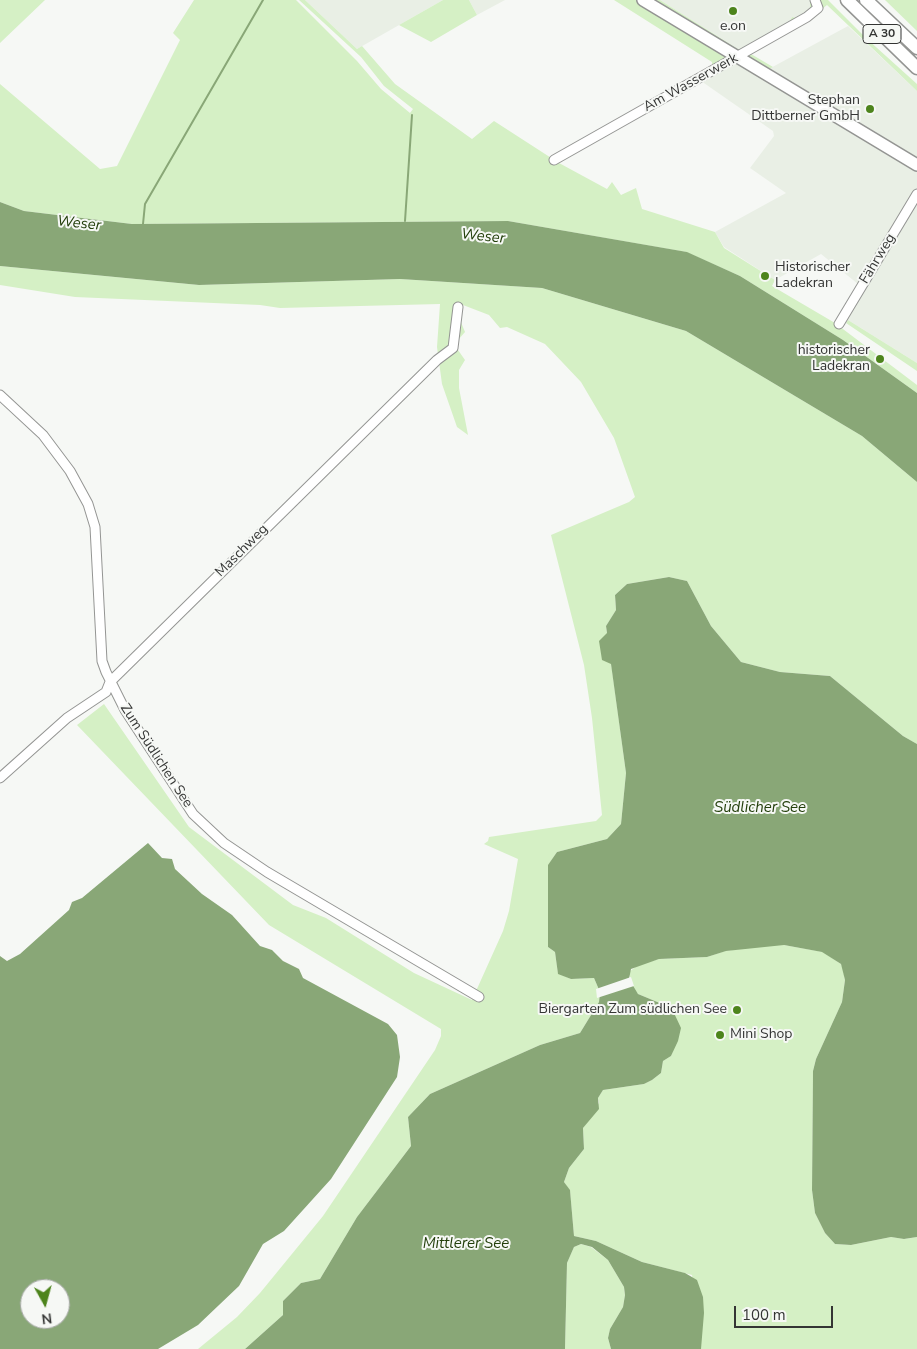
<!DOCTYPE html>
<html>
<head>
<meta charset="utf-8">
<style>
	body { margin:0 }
	#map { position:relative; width:917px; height:1349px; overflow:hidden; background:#f6f8f5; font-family:"Nunito Sans",sans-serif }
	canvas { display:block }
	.north { position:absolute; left:20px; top:1279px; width:50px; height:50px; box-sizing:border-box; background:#f6f8f5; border:1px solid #a8aaa8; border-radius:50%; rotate:173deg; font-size:14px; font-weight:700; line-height:20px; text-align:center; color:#343534 }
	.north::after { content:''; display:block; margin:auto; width:18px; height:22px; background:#4d841c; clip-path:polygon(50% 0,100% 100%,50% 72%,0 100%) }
	.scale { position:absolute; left:734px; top:1306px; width:99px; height:22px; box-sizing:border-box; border:2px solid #343534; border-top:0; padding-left:6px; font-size:15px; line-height:18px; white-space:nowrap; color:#343534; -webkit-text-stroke:4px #f6f8f5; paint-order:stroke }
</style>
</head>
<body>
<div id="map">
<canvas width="917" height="1349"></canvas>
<div class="north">N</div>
<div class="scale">100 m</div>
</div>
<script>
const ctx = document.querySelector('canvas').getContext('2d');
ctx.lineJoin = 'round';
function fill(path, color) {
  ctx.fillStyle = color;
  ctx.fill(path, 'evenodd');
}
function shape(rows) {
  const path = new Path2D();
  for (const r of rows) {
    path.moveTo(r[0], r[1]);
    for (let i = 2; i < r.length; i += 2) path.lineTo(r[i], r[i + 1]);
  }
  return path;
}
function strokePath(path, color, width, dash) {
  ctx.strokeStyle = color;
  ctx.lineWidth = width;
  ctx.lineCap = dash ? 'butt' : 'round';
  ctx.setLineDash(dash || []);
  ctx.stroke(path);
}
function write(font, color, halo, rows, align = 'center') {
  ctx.font = font + ' "Nunito Sans",sans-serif';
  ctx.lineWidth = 4;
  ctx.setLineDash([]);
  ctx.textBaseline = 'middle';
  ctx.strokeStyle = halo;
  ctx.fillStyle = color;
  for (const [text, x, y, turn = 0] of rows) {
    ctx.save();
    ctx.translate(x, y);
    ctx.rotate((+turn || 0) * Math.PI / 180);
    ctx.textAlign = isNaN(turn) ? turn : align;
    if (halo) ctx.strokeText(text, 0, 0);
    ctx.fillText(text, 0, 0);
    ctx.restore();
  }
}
const built = shape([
	[305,0,443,0,357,49],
	[469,0,505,0,477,15],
	[660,0,810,0,810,10,801,19,792,17,788,25,742,51,767,70,848,26,917,91,917,363,840,315,858,284,821,254,775,280,771,286,775,280,724,247,715,232,786,193,750,168,774,136,773,131,701,81,741,51]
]);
const green = shape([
	[0,0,45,0,0,43],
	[194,0,296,0,357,61,381,89,410,113,413,109,384,86,361,57,299,0,305,0,357,49,362,46,395,84,472,139,494,121,559,163,607,189,612,182,621,195,636,188,642,209,715,232,724,248,775,280,772,286,835,323,917,385,917,393,843,340,740,276,686,252,508,221,132,224,24,211,0,202,0,84,100,169,117,166,180,40,173,33],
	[443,0,469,0,477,15,431,42,399,25],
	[614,0,660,0,741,51,788,25,792,17,801,19,810,10,810,0,828,0,866,38,917,84,917,91,827,5,806,22,751,54,773,67,767,70,741,51,712,67,712,62],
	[885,0,917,0,917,31],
	[0,266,199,285,400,279,542,288,686,331,862,436,917,482,917,744,903,736,830,676,780,672,741,662,711,626,687,581,669,577,627,584,615,595,616,610,606,626,626,773,621,824,607,839,557,852,548,866,548,947,555,952,558,973,571,979,594,978,600,992,599,1002,580,1033,540,1045,430,1094,408,1117,411,1146,357,1217,320,1279,301,1283,283,1301,283,1315,245,1349,198,1349,237,1317,260,1293,323,1216,435,1050,441,1036,441,1029,269,925,77,725,104,704,189,827,293,905,326,918,414,973,472,1000,503,931,509,911,518,859,484,844,488,841,489,837,596,821,602,815,592,718,584,665,551,535,629,502,635,497,614,438,581,382,545,344,507,327,500,328,489,315,463,305,458,315,465,332,458,340,458,350,465,360,459,370,459,388,468,435,457,427,442,384,437,347,440,304,280,308,260,305,75,297,0,285],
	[848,320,917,363,917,371,846,323],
	[768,945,784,945,823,952,841,964,843,969,845,980,842,1002,816,1059,813,1071,812,1190,815,1213,825,1233,835,1244,851,1245,891,1237,905,1239,917,1237,917,1349,701,1349,701,1336,692,1275,642,1262,596,1241,574,1236,570,1191,564,1182,569,1168,584,1149,583,1128,599,1103,598,1098,603,1090,644,1084,652,1080,661,1073,663,1061,671,1056,673,1051,674,1013,667,1006,638,994,632,987,629,972,638,965,659,959,707,957,725,951],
	[581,1244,591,1247,608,1260,624,1287,625,1295,623,1307,610,1329,608,1338,611,1349,565,1349,567,1263,574,1247]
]);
const water = shape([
	[0,202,24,211,132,224,508,221,687,252,740,276,843,340,917,393,917,482,862,436,686,331,542,288,400,279,199,285,0,266],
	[669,577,687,581,711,626,741,662,780,672,830,676,903,736,917,744,917,1237,904,1239,891,1237,851,1245,835,1244,825,1233,815,1213,812,1190,813,1071,816,1059,842,1002,845,980,841,964,822,952,784,945,726,951,707,957,659,959,631,969,629,979,638,994,667,1006,674,1013,681,1028,678,1041,671,1056,663,1061,661,1073,652,1080,644,1084,603,1090,598,1098,599,1109,583,1128,584,1149,569,1168,564,1182,570,1190,574,1236,596,1241,642,1262,685,1273,697,1280,703,1297,704,1313,701,1349,611,1349,608,1338,610,1329,623,1307,625,1295,624,1287,608,1260,592,1247,581,1244,574,1247,567,1263,565,1349,245,1349,283,1315,283,1301,301,1283,320,1279,357,1217,411,1146,408,1117,430,1094,540,1045,580,1033,599,1002,600,992,594,978,571,979,558,974,555,952,548,947,548,865,557,852,607,839,621,824,626,773,611,664,602,660,599,641,607,633,606,626,616,610,615,595,627,584],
	[148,843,162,858,172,859,175,869,202,894,232,915,260,946,272,950,283,961,299,969,303,978,388,1024,397,1035,400,1057,397,1077,331,1179,284,1231,263,1244,239,1286,198,1325,158,1349,0,1349,0,956,7,961,20,954,69,910,72,902,82,898],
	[30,1289,60,1289,60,1319,30,1319]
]);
const pier = shape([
	[631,977,634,986,597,998,596,989]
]);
const stream = shape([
	[405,221,412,115],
	[143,224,145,204,263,0]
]);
const minor = shape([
	[554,160,807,17,818,8,815,0],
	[839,324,917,194],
	[0,395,43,435,70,471,88,504,95,527,102,661,106,672,125,710,193,814,224,843,267,872,479,997],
	[0,778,67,718,106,692,110,682,437,360,453,348,458,307]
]);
const major = shape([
	[643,0,917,165]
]);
const highway = shape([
	[847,0,917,68],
	[866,0,917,48]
]);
const markers = [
	[733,11,5,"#4d841c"],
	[870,109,5,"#4d841c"],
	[765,276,5,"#4d841c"],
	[880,359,5,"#4d841c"],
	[737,1010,5,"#4d841c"],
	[720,1035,5,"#4d841c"]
];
const shields = [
	[882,34,38]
];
const shieldNames = [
	["A 30",882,34]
];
const poiNames = [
	["e.on",733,27,"center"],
	["Stephan",860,101],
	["Dittberner GmbH",860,117],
	["Historischer",775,268,"left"],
	["Ladekran",775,284,"left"],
	["historischer",870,351],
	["Ladekran",870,367],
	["Biergarten Zum südlichen See",727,1010],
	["Mini Shop",730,1035,"left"]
];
const streetNames = [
	["Am Wasserwerk",691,83,-29],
	["Fährweg",878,259,-59],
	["Maschweg",242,551,-45],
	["Zum Südlichen See",156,756,57]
];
const waterNames = [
	["Weser",79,224,6],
	["Weser",483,237,6],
	["Südlicher See",760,808],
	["Mittlerer See",466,1244]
];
fill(built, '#e9efe5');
fill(green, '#d5f0c5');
fill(water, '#89a777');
fill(pier, '#f6f8f5');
strokePath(stream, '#89a777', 2);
strokePath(minor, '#949593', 11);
strokePath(major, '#949593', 14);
strokePath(highway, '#949593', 15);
strokePath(minor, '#fff', 9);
strokePath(major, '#fff', 11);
strokePath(highway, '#fff', 12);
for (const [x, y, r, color] of markers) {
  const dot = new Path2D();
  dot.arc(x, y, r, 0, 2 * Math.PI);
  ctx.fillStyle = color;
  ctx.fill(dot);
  strokePath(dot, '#f6f8f5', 2);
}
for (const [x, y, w] of shields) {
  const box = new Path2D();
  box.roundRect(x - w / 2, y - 9.5, w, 19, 4);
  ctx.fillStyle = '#f6f8f5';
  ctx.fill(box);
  strokePath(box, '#343534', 1);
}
write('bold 12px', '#343534', null, shieldNames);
write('14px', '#343534', '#f6f8f5', poiNames, 'right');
write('14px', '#343534', '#f6f8f5', streetNames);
write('italic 15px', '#233f0b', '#f6f8f5', waterNames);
</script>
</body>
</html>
